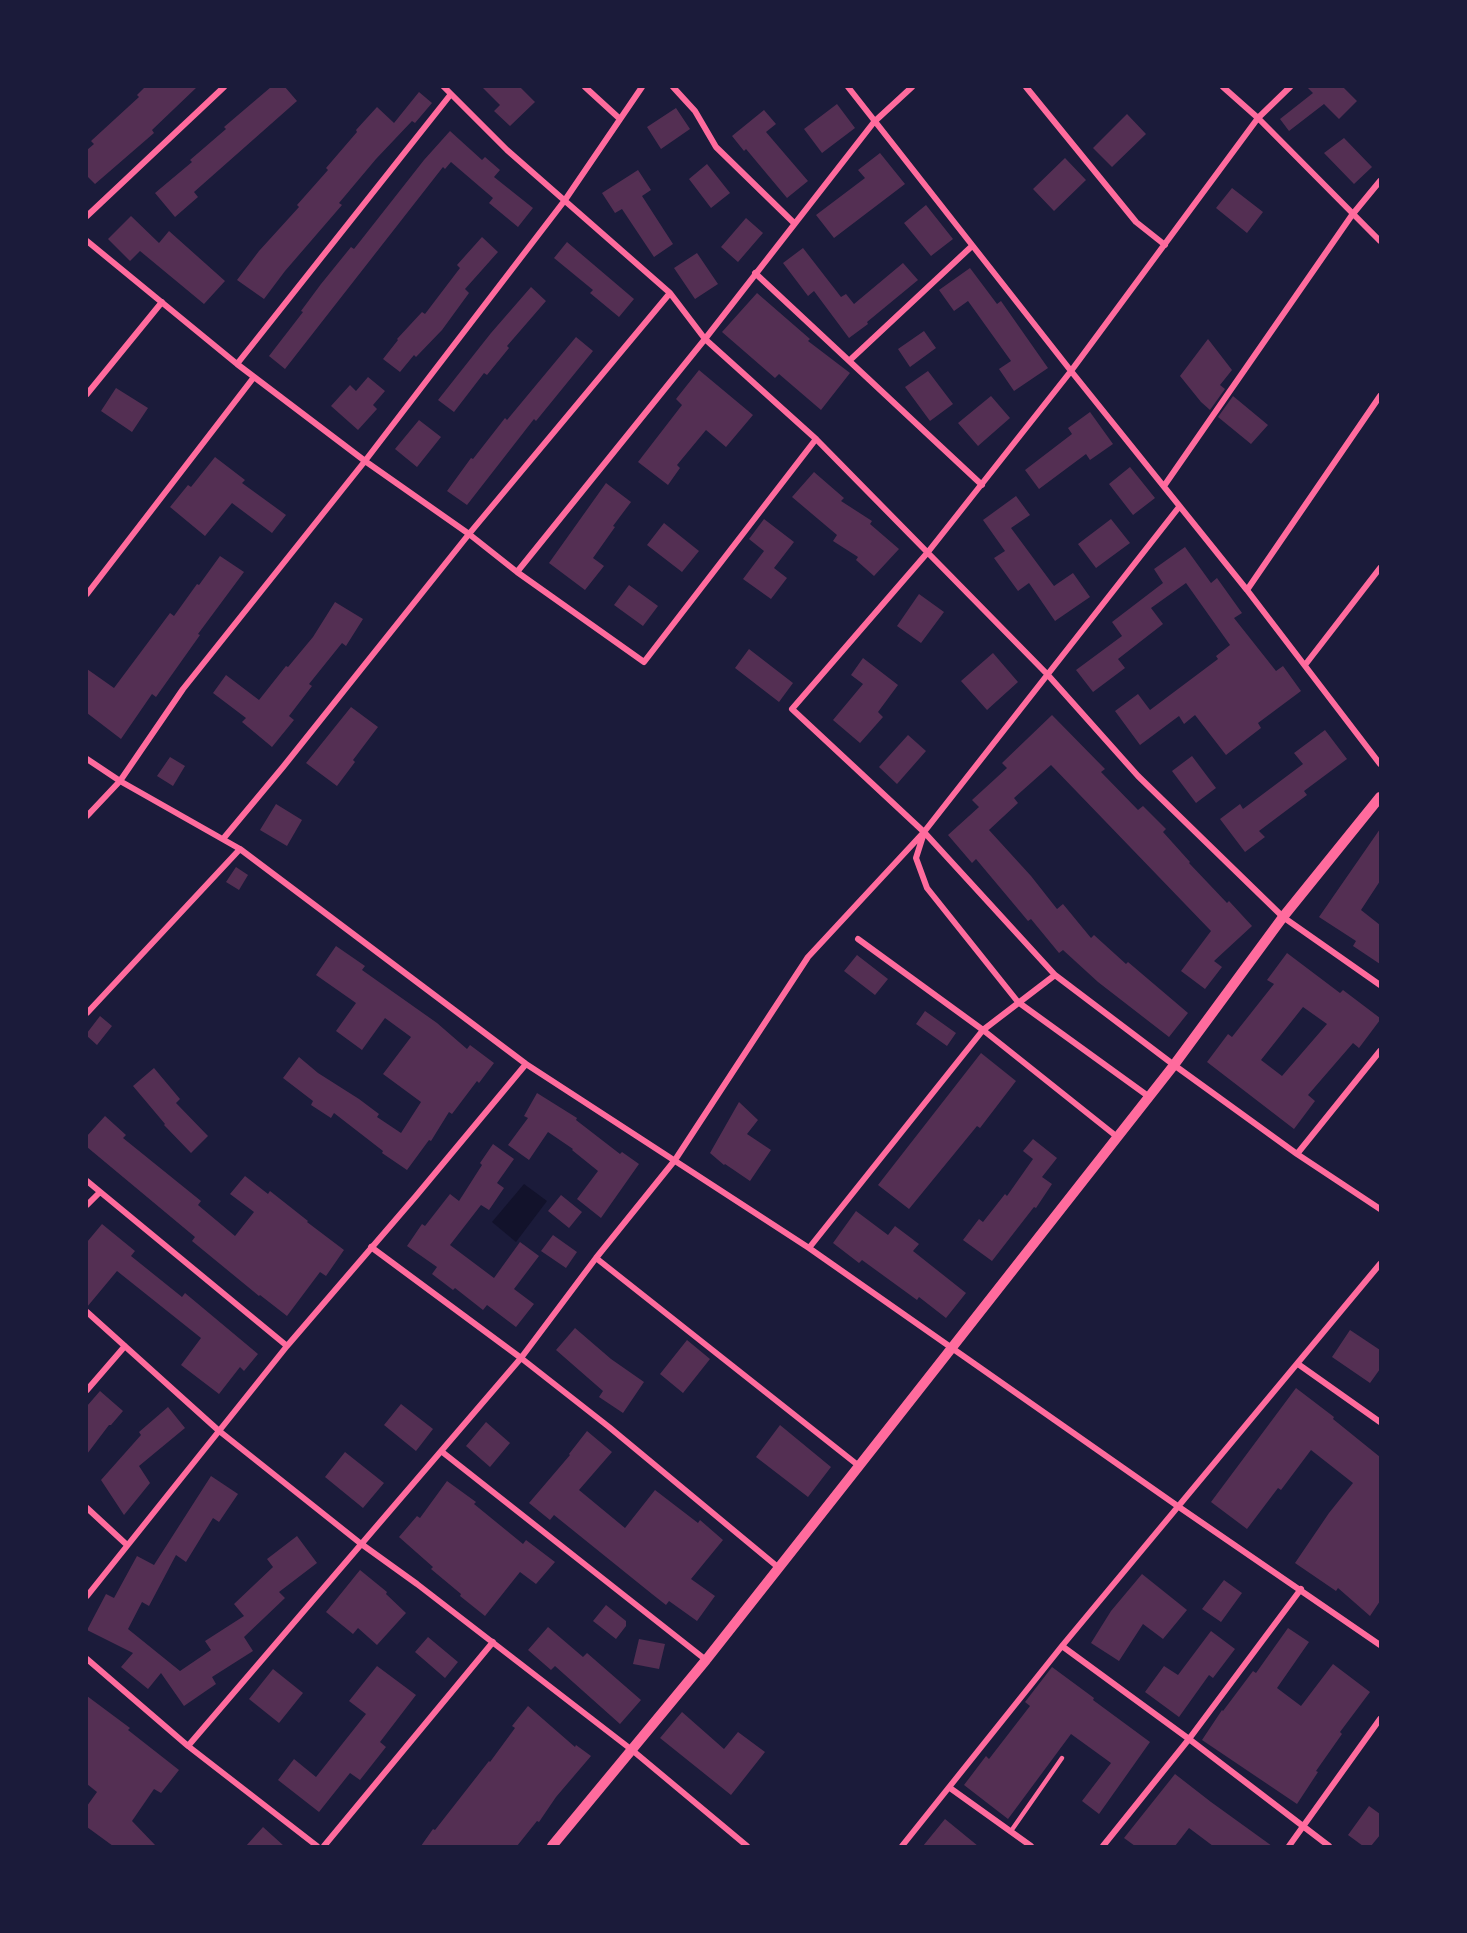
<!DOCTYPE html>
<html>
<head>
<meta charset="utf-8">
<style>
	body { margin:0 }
	#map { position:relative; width:1467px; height:1933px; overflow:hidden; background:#1b1b3a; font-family:Montserrat,sans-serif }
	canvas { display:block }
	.frame { position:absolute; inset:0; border:88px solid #1b1b3a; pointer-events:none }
</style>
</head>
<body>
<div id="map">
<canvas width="1467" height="1933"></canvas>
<div class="frame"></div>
</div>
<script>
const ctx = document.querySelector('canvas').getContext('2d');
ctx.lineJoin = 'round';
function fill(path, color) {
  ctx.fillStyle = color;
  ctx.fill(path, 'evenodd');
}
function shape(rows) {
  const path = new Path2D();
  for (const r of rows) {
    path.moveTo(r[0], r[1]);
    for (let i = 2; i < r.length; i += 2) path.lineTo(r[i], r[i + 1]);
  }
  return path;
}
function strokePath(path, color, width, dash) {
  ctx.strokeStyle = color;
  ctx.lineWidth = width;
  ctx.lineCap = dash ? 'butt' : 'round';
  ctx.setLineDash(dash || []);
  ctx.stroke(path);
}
const water = shape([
	[524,1184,547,1201,516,1242,492,1222]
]);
const building = shape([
	[145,87,197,87,152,130,154,133,95,184,87,176,87,150,94,144,91,141,139,97,137,95],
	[271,87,285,87,297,101,194,192,198,197,175,217,155,193,192,162,190,160,226,129,224,127],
	[482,87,520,87,535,102,510,126,494,111,500,105],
	[1307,87,1343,87,1357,101,1339,119,1324,104,1289,131,1280,119,1313,93],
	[419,92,432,103,415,123,412,121,376,159,339,203,342,205,285,271,264,299,237,280,259,251,299,207,297,205,328,170,326,168,357,132,356,130,377,107,394,123],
	[837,104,855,128,822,153,804,129],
	[676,108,690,129,661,149,647,127],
	[764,110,776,124,766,132,808,181,787,198,746,149,744,151,732,136],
	[1127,114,1146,134,1112,167,1093,148],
	[450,131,482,160,485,157,500,170,494,177,533,208,518,227,489,203,493,198,451,162,445,169,443,167,285,369,269,356,303,312,301,311,321,284,351,247,354,249,424,160],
	[1344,138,1372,167,1354,184,1324,153],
	[880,153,905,184,834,238,816,215,865,178,858,170],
	[1065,158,1086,180,1054,211,1033,189],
	[707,164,730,193,711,208,689,179],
	[638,170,651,190,642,196,673,244,654,257,622,209,615,213,602,193],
	[1232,188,1263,212,1247,233,1216,208],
	[926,205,953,239,931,256,904,223],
	[131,216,159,243,169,231,225,281,204,304,140,251,130,261,108,239],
	[746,218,763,233,738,262,721,247],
	[482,237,498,252,465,289,469,293,442,330,416,357,414,355,400,372,383,359,398,340,397,339,422,312,425,314,460,268,457,265],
	[567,242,634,299,619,317,590,293,593,290,554,258],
	[803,248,841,297,846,294,854,304,903,263,918,280,867,322,868,324,849,338,814,291,808,296,783,263],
	[697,253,718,284,695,299,674,268],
	[970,268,997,304,1001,301,1048,368,1014,391,999,369,1011,361,968,301,954,311,939,290],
	[531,287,546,301,507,346,509,348,487,375,484,373,454,412,438,400,491,333],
	[757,293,810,339,808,341,850,373,821,410,779,374,775,378,722,332],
	[924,331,936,348,910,367,898,349],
	[576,337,593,351,536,421,534,419,467,505,447,491,471,458,473,459,505,418,507,420],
	[1208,339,1232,370,1220,385,1225,389,1210,410,1201,402,1180,376],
	[699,370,753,415,726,447,706,430,677,465,680,468,668,485,638,462,682,405,676,399],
	[928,371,953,404,930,421,905,387],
	[368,377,385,391,373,405,377,409,358,430,331,406,350,385,356,391],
	[116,388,148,408,132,432,101,411],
	[991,396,1010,418,978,446,958,423],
	[1233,396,1268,425,1251,444,1218,417],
	[1090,412,1113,444,1090,460,1086,454,1039,489,1025,470,1072,434,1068,428],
	[419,420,441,437,417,467,395,449],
	[215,457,245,480,242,483,286,515,272,533,232,503,205,536,170,507,188,485,191,487],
	[1130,467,1155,498,1133,515,1109,484],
	[814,472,844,498,841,501,872,521,870,524,899,549,874,576,856,560,858,557,833,541,837,535,792,497],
	[606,483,631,502,613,526,615,527,593,558,604,566,585,590,549,563],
	[1016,496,1030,515,1011,528,1054,586,1073,573,1090,597,1055,621,1029,583,1018,591,994,558,1005,551,983,520],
	[764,519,794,542,774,568,787,578,771,599,743,579,764,551,749,539],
	[1111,519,1130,543,1096,568,1078,544],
	[664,523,699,551,682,572,647,545],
	[1185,547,1211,583,1217,578,1242,613,1234,618,1276,671,1283,666,1301,691,1258,723,1261,728,1226,755,1195,715,1184,724,1179,716,1140,745,1115,711,1138,694,1150,710,1218,659,1216,656,1230,645,1186,583,1151,608,1163,624,1118,659,1125,668,1093,692,1076,670,1122,636,1112,622,1163,583,1154,569],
	[220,556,244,572,198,634,200,635,156,697,152,694,121,739,87,713,87,669,114,688,170,613,174,616,197,584,199,585],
	[629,585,658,606,643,626,614,605],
	[919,594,944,612,921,643,897,626],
	[335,602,363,619,346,646,342,643,309,684,312,686,289,716,294,720,272,747,242,722,246,718,213,693,226,675,259,700,286,666,288,667,313,637],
	[749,649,793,683,779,702,735,668],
	[993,653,1018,682,987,710,961,681],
	[863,658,898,685,878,712,883,717,860,743,833,720,863,684,851,675],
	[351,707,378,727,353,760,355,762,337,786,306,763],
	[1052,715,1105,769,1101,772,1138,810,1143,806,1166,829,1163,832,1190,862,1189,863,1227,903,1229,901,1252,926,1214,961,1222,967,1205,989,1181,971,1211,931,1051,765,1014,798,1018,803,989,830,1031,876,1057,909,1063,904,1091,938,1094,935,1126,964,1128,962,1188,1013,1169,1037,1098,982,1063,950,1059,953,1031,919,1028,921,976,859,972,863,948,835,979,807,972,800,1007,768,1002,763],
	[1325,730,1347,759,1304,791,1307,795,1259,831,1265,837,1245,852,1220,819,1240,804,1243,809,1303,764,1294,753],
	[908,735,926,751,897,784,879,767],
	[1192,756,1216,788,1196,803,1172,771],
	[170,757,185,766,173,786,157,776],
	[276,804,302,820,287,846,260,830],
	[1380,829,1380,881,1361,910,1380,925,1380,964,1353,946,1356,941,1319,917],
	[236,867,248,875,239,890,226,882],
	[336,946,365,966,362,970,437,1023,467,1049,470,1045,494,1063,479,1083,477,1081,452,1114,449,1112,431,1141,429,1140,407,1170,382,1153,383,1151,334,1113,331,1118,311,1105,313,1101,283,1078,299,1057,318,1073,359,1099,379,1114,377,1117,401,1133,421,1102,383,1074,411,1037,385,1018,362,1050,336,1031,356,1003,316,975],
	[1287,953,1340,993,1343,990,1380,1018,1380,1020,1359,1048,1353,1043,1308,1095,1315,1101,1294,1129,1207,1062,1228,1034,1232,1037,1274,984,1267,980],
	[1303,1007,1327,1024,1282,1076,1261,1060],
	[857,955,888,979,875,995,844,971],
	[925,1011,956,1033,947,1046,916,1024],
	[100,1016,112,1026,97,1045,87,1036,87,1033],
	[981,1053,1016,1081,980,1128,977,1126,909,1209,878,1185],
	[154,1068,180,1099,176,1103,208,1136,191,1153,164,1125,165,1124,133,1086],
	[537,1093,577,1118,576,1120,620,1154,622,1152,639,1164,601,1218,577,1199,598,1171,572,1150,573,1149,548,1132,529,1160,508,1145,528,1118,524,1116],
	[739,1102,758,1120,747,1134,771,1150,750,1181,725,1164,724,1165,710,1153],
	[105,1116,126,1135,123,1138,201,1201,198,1205,235,1236,254,1212,230,1194,245,1176,268,1194,270,1191,308,1221,307,1222,344,1250,326,1276,320,1272,287,1316,260,1295,259,1296,192,1241,195,1237,87,1147,87,1136],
	[1033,1139,1057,1158,1042,1177,1052,1184,1036,1208,1034,1207,992,1261,963,1240,979,1219,983,1222,1005,1194,1007,1196,1033,1159,1023,1151],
	[493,1144,514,1159,497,1183,504,1188,489,1210,481,1205,450,1245,494,1278,520,1242,539,1256,514,1289,534,1304,516,1327,487,1305,483,1310,455,1288,453,1290,432,1274,437,1267,407,1246,422,1224,425,1226,450,1194,459,1201,482,1165,480,1163],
	[561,1195,582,1212,569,1228,548,1211],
	[856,1211,888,1235,895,1226,919,1244,913,1251,966,1293,946,1318,919,1297,917,1300,862,1260,859,1263,833,1243],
	[102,1224,135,1251,131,1256,182,1297,185,1293,258,1354,244,1371,240,1367,219,1394,181,1365,201,1338,117,1271,87,1307,87,1242],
	[553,1235,577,1252,566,1268,541,1251],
	[575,1328,611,1359,644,1382,623,1413,599,1397,603,1391,556,1350],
	[1350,1330,1380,1350,1380,1369,1370,1383,1332,1357],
	[687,1340,710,1359,683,1393,660,1374],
	[1296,1388,1334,1417,1333,1419,1380,1457,1380,1601,1370,1616,1338,1588,1336,1591,1295,1563,1329,1513,1353,1483,1311,1450,1281,1490,1278,1488,1247,1529,1211,1502],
	[100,1391,123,1411,111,1425,109,1425,87,1454,87,1406],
	[401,1404,433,1429,416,1451,384,1425],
	[168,1407,185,1428,139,1466,150,1483,124,1515,101,1480,141,1435,139,1432],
	[486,1422,510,1443,490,1467,466,1446],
	[780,1425,831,1467,808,1497,756,1457],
	[587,1431,612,1452,579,1490,625,1528,655,1490,698,1523,700,1520,723,1540,691,1579,715,1596,697,1621,669,1601,666,1605,652,1594,554,1515,550,1520,529,1503,570,1455,569,1454],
	[345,1452,384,1483,363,1508,325,1477],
	[211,1476,238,1494,219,1522,213,1518,186,1562,176,1555,149,1606,142,1602,128,1629,180,1671,211,1650,205,1641,244,1616,234,1604,273,1567,267,1559,297,1536,317,1563,279,1592,285,1598,244,1637,253,1651,212,1677,216,1684,184,1706,161,1673,148,1689,121,1667,133,1653,87,1630,106,1594,114,1598,137,1556,154,1565],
	[447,1481,476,1502,474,1504,523,1544,526,1540,555,1562,536,1584,520,1572,485,1616,460,1596,461,1594,431,1569,433,1567,399,1537,417,1516,420,1518],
	[360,1570,387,1592,386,1594,406,1613,377,1645,358,1628,353,1634,326,1612],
	[1142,1574,1187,1610,1163,1639,1143,1624,1119,1661,1091,1643,1111,1611],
	[1224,1580,1242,1593,1221,1622,1202,1609],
	[606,1605,626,1621,626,1626,616,1639,593,1621],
	[548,1627,583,1657,587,1653,641,1700,620,1724,555,1666,551,1670,528,1650],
	[1288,1628,1309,1642,1277,1688,1301,1706,1333,1664,1370,1692,1340,1732,1342,1734,1316,1771,1318,1772,1297,1804,1202,1740,1222,1710,1223,1711,1253,1671,1256,1673],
	[1211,1631,1235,1649,1213,1678,1209,1675,1179,1717,1145,1692,1164,1666,1178,1675],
	[428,1637,458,1662,445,1678,415,1652],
	[639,1639,665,1644,659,1669,633,1664],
	[377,1666,416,1695,380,1742,386,1747,360,1780,350,1773,319,1812,278,1780,294,1759,316,1777,366,1714,349,1701],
	[1052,1667,1094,1698,1093,1700,1150,1742,1099,1814,1082,1801,1111,1763,1071,1734,1008,1819,964,1785,986,1756,989,1759,1030,1706,1025,1702],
	[273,1669,303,1693,279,1723,249,1699],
	[87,1696,130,1728,128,1730,179,1770,161,1793,154,1789,132,1821,156,1846,113,1846,87,1827,87,1806,97,1792,87,1784],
	[528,1706,575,1747,576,1745,591,1756,556,1797,539,1822,537,1821,517,1846,421,1846,433,1829,435,1830,489,1761,490,1762,515,1728,512,1726],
	[682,1712,724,1749,738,1732,765,1752,731,1795,660,1738],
	[1175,1774,1211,1802,1272,1846,1213,1846,1189,1828,1175,1846,1135,1846,1124,1838],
	[1369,1806,1380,1814,1380,1835,1371,1846,1363,1846,1348,1835],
	[945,1819,978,1846,923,1846],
	[263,1827,284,1846,246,1846]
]);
const service = shape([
	[1011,1831,1062,1758]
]);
const minor = shape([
	[444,87,507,150,670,293,705,339,816,439,1047,674,1138,776,1283,917,1380,985],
	[585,87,620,119],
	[673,87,695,111,716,147,794,223],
	[848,87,1071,371,1247,590,1380,764],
	[1026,87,1136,222,1165,245],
	[1223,87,1258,118,1380,241],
	[1290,87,1258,118,1071,371,928,552,792,709,924,832,1055,975,1174,1065,1297,1154,1380,1209],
	[87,216,224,87],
	[87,241,237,364,365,461,469,534,517,572,644,662,816,439],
	[755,273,982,485],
	[849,361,972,246],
	[237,364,451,94],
	[87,394,162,302],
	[1164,486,1352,215,1380,181],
	[517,572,705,339,874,122,912,87],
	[1247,590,1380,396],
	[87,594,254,377],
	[1305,665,1380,568],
	[87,759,120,781,240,849,526,1064,809,1248,1179,1507,1380,1645],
	[87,816,120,781,183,689,365,461,565,200,642,87],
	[923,836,916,858,927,888,1018,1002,1148,1096],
	[223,839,283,767,469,534,670,293],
	[858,939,983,1030,1116,1136],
	[87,1013,240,849],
	[1297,1154,1380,1051],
	[87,1181,287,1346],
	[87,1205,100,1192],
	[371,1247,521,1358,609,1427,779,1568],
	[809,1248,983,1030,1055,975],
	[596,1258,859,1466],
	[87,1312,218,1430,360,1543,417,1584,632,1750,747,1846],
	[1298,1364,1380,1422],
	[87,1390,125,1346],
	[441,1451,706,1660],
	[87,1508,127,1545],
	[87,1596,287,1346,416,1196,526,1064],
	[1062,1646,1189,1739,1329,1846],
	[87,1659,188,1746,317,1846],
	[188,1746,521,1358,596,1258,675,1160,808,957,924,832,1179,507],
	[950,1788,1031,1846],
	[324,1846,493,1642],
	[902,1846,1062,1646,1380,1264],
	[1103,1846,1189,1739,1301,1589],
	[1289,1846,1380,1719]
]);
const tertiary = shape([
	[552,1846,706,1660,859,1466,1174,1065,1283,917,1380,797]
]);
fill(water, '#12122b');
fill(building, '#542f53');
strokePath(service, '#ff6b9d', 4.5);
strokePath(minor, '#ff6b9d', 6);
strokePath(tertiary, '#ff6b9d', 10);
</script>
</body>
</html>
